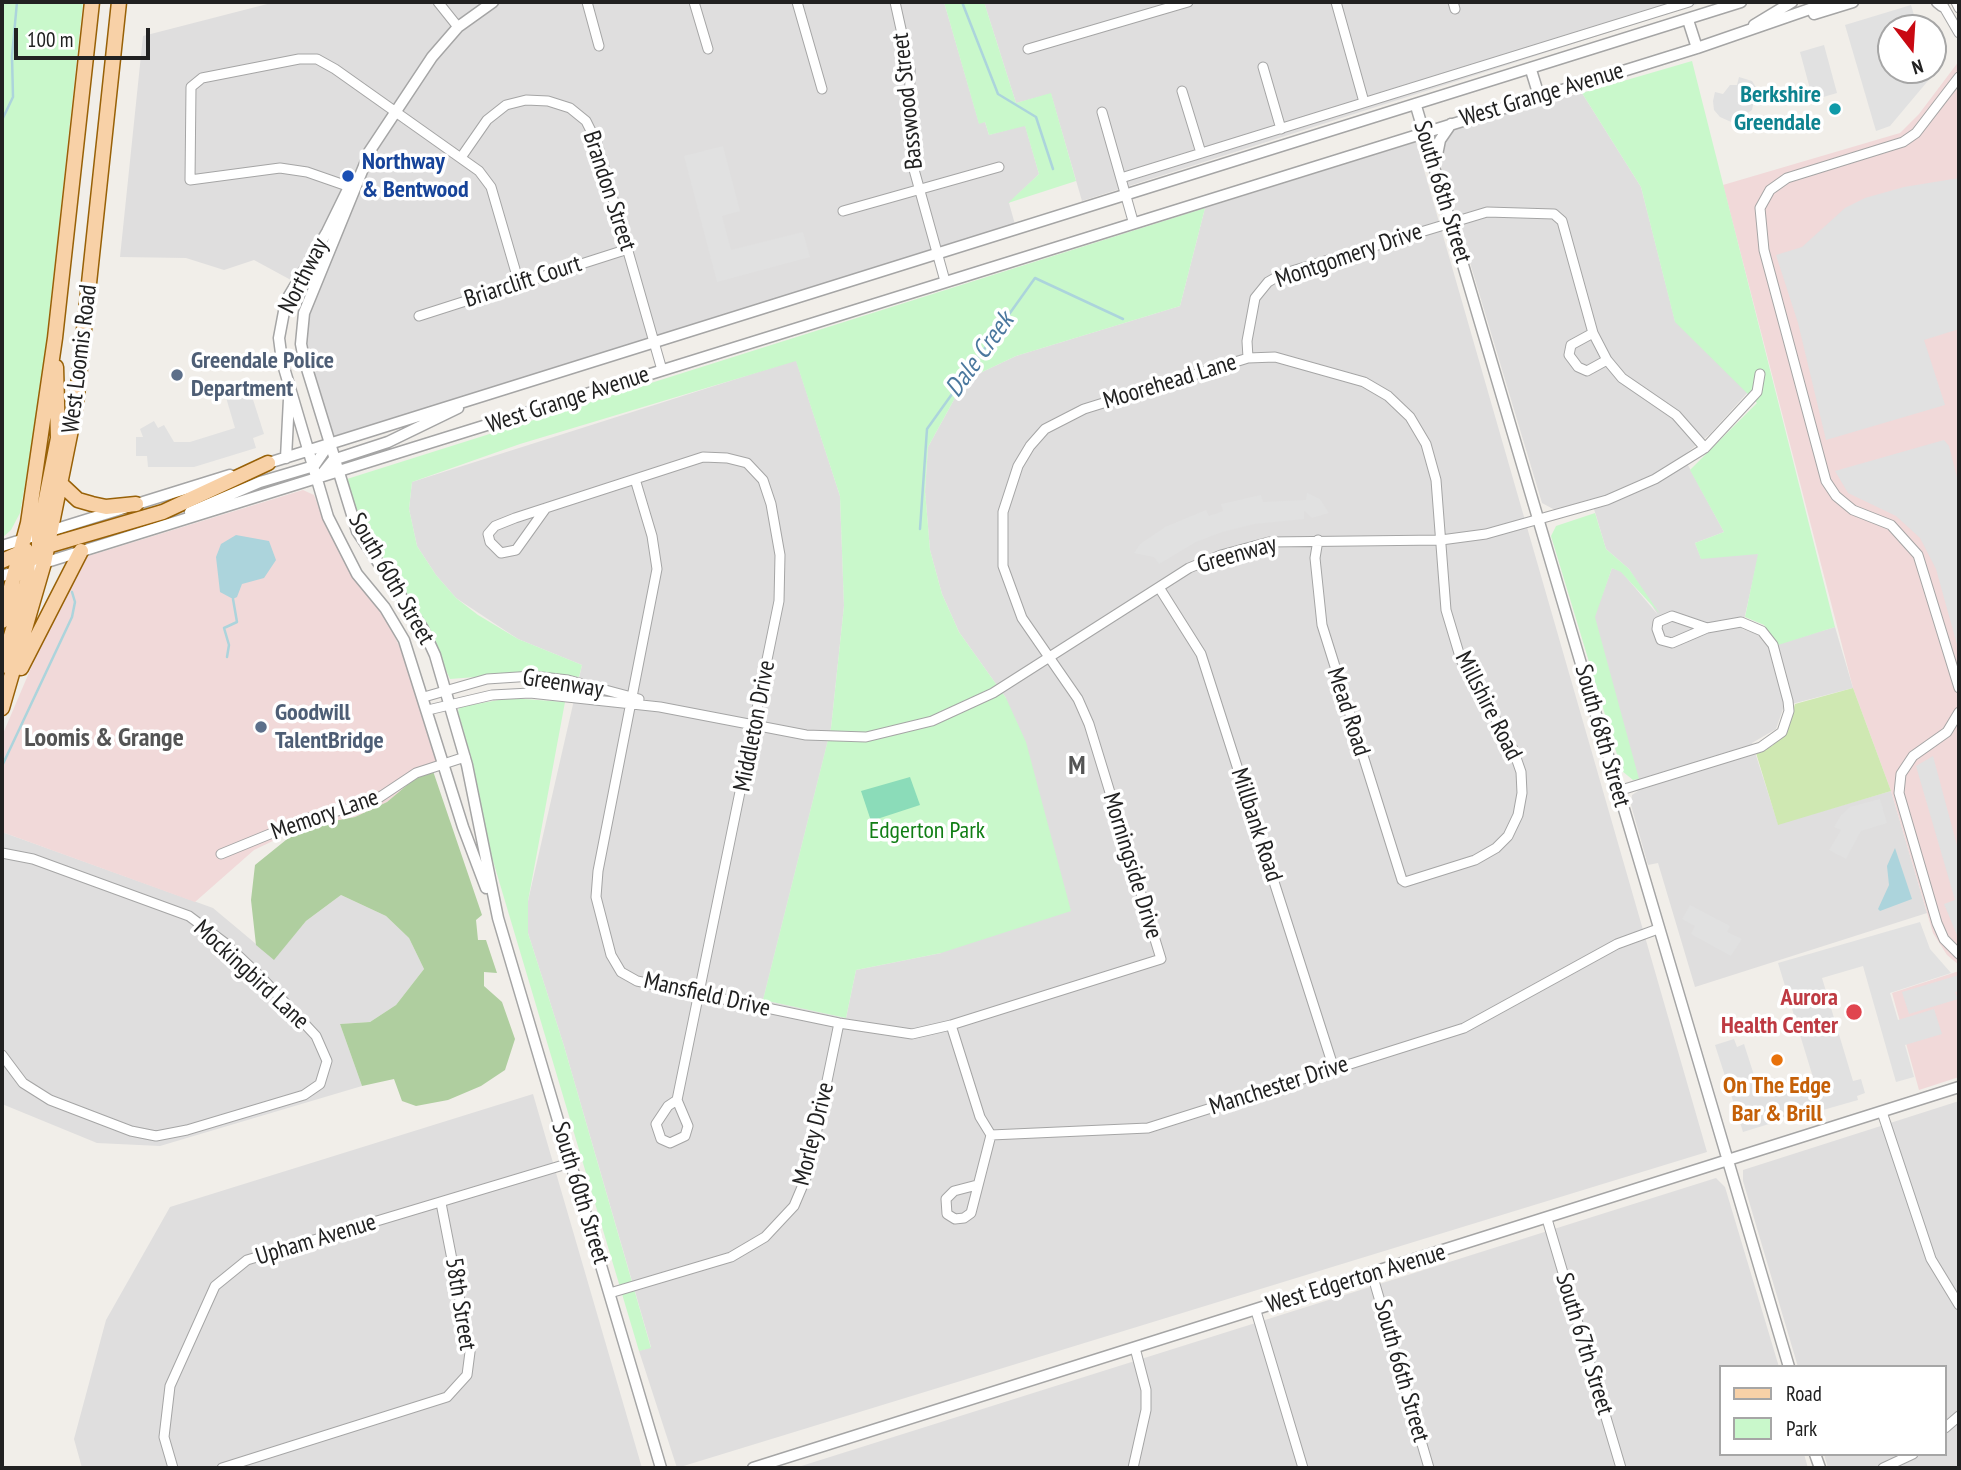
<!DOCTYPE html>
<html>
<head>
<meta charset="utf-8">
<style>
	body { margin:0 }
	#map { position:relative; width:1961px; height:1470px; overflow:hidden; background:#f1eee9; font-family:"PT Sans Narrow",sans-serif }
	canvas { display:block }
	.frame { position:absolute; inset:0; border:4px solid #212121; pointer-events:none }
	.legend { position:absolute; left:1719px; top:1365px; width:228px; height:91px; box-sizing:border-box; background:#fff; border:2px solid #a6a6a6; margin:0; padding:9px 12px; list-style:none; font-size:21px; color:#212121 }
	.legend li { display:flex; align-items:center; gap:14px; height:35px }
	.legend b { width:35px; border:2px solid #a6a6a6 }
	.north { position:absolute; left:1877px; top:14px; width:70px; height:70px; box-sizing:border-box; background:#fff; border:2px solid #a6a6a6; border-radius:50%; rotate:163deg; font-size:19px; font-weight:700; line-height:28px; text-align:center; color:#212121 }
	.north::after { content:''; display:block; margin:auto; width:24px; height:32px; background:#c90912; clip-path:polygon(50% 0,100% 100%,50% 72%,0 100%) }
	.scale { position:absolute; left:14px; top:28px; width:136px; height:32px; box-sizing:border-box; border:4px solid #212121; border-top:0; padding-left:9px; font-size:21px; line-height:24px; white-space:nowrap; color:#212121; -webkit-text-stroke:5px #fff; paint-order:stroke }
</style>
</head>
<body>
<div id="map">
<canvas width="1961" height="1470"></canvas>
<div class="frame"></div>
<ul class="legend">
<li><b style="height:9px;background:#f8d1a7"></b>Road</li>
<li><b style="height:19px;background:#c9f8cb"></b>Park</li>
</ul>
<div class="north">N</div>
<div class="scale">100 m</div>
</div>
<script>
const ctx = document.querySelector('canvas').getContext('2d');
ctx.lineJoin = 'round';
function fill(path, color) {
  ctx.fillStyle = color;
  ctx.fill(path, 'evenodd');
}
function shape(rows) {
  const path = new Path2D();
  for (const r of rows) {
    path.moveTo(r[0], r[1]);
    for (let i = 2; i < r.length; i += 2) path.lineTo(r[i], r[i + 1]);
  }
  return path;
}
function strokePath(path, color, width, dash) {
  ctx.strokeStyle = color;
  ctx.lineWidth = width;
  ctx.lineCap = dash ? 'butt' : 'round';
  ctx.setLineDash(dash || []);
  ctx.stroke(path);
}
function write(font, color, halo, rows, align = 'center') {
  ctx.font = font + ' "PT Sans Narrow",sans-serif';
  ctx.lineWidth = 7;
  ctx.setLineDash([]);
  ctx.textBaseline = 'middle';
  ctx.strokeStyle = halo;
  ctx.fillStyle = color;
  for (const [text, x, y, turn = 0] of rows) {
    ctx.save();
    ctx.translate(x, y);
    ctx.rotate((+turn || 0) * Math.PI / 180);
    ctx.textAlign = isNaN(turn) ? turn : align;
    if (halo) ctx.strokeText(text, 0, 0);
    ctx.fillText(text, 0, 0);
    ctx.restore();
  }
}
const residential = shape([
	[275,2,944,2,979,123,985,122,989,135,1025,125,1039,174,1009,203,1016,228,329,444,301,344,313,292,254,260,224,270,186,258,120,257,143,36],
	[984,2,1704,2,1082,201,1051,94,1016,103],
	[1582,93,1641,187,1675,321,1748,392,1710,434,1683,456,1724,532,1695,543,1701,558,1759,553,1742,629,1757,634,1768,647,1835,627,1853,688,1784,706,1776,729,1752,743,1778,824,1891,791,1927,913,1695,987,1658,863,1648,865,1631,805,1632,795,1641,789,1594,617,1612,568,1621,571,1658,615,1629,569,1606,549,1591,499,1555,510,1542,503,1441,166,1441,148,1451,131,1553,99],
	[1416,142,1707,1152,677,1468,639,1351,651,1347,564,1046,528,933,528,901,582,665,518,639,456,598,436,575,417,546,409,509,412,482,796,360,840,496,844,606,831,728,763,1000,846,1018,856,970,941,953,1006,698,959,632,942,594,930,550,925,491,928,447,956,396,980,373,1016,356,1180,306,1205,208],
	[2,832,213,908,274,959,306,921,341,895,386,916,409,938,424,969,396,1005,370,1022,340,1024,362,1086,160,1146,97,1143,2,1104],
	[533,1094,642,1468,82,1468,74,1439,106,1320,170,1207],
	[1959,1101,1959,1468,1828,1468,1824,1454,1945,1454,1945,1367,1798,1367,1743,1181,1743,1170],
	[1716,1178,1725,1187,1779,1367,1721,1367,1721,1454,1804,1454,1808,1468,795,1468]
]);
const commercial = shape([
	[1959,61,1959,965,1947,955,1933,933,1891,791,1853,688,1723,185,1900,133,1919,114],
	[303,490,314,495,327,529,357,581,387,621,406,660,439,769,413,780,387,802,355,817,302,827,254,850,195,902,2,832,2,736,57,607,85,557],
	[1959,971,1959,1077,1919,1090,1892,993]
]);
const grass = shape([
	[1853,688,1891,791,1778,825,1756,753,1772,746,1786,732,1795,704]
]);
const forest = shape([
	[433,771,482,915,476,920,478,940,486,940,497,973,484,972,484,986,502,1002,515,1039,505,1070,481,1086,448,1100,416,1106,402,1101,394,1079,362,1086,340,1024,370,1022,396,1005,424,969,409,938,386,916,341,895,306,921,274,960,256,945,251,900,255,865,302,827,355,817,387,802,413,780]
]);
const park = shape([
	[2,2,83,2,46,344,30,455,20,513,11,530,2,538],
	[944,2,984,2,1016,103,1051,93,1076,181,1008,203,1039,174,1025,126,989,135,985,122,979,124],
	[1692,61,1835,627,1778,645,1764,625,1745,617,1758,554,1701,559,1695,543,1724,532,1690,470,1757,403,1675,322,1641,187,1582,93],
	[1205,208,1180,306,1016,356,980,373,956,396,928,447,925,491,930,550,942,594,959,632,1006,698,1026,742,1071,911,941,953,856,970,846,1018,763,1000,831,728,844,606,840,496,796,361,520,444,412,482,409,509,417,546,436,575,456,598,478,615,518,639,582,665,579,677,540,672,450,679,417,608,361,524,347,479],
	[1595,513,1606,549,1629,569,1660,614,1621,572,1612,568,1595,617,1639,779,1633,780,1622,771,1551,536,1556,526],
	[510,698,565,702,528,901,528,933,564,1046,651,1348,639,1351,488,844,473,764,458,712,459,707]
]);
const pitch = shape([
	[910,777,920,805,871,821,861,791]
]);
const parking = shape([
	[1911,5,1918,28,1891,28,1891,70,1930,70,1932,76,1890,126,1876,131,1845,25],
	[1824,45,1837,93,1813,100,1800,52],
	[1739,77,1752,81,1762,97,1754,100,1752,110,1742,117,1743,124,1738,125,1720,117,1714,110,1713,101,1715,92,1723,94,1730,85,1737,85],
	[723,146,740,211,722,216,731,250,803,232,810,257,717,282,684,156],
	[1959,178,1959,329,1924,340,1945,405,1826,440,1798,323,1776,255,1802,247,1845,208,1865,198,1904,187],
	[249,387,264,434,253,438,256,448,194,467,148,467,147,456,136,456,136,437,143,437,140,429,154,421,158,428,164,425,174,442,190,442,235,428,225,394],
	[1944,440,1949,446,1959,485,1959,652,1936,569,1920,538,1896,516,1848,493,1835,471],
	[1307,493,1320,499,1329,513,1312,518,1304,511,1304,519,1254,524,1222,532,1196,542,1159,564,1154,557,1134,553,1140,544,1165,527,1206,510,1209,516,1223,511,1221,504,1261,495,1263,502,1306,500],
	[1933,756,1959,853,1959,940,1944,904,1955,900,1916,766],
	[1880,799,1887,823,1861,831,1846,859,1829,850,1841,830,1834,827,1841,815,1850,807],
	[1690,905,1730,926,1727,932,1742,939,1731,956,1691,934,1695,926,1682,919],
	[1920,922,1930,949,1951,973,1890,993,1898,1020,1934,1009,1942,1034,1905,1045,1914,1077,1896,1082,1863,966,1822,978,1853,1081,1861,1079,1865,1093,1857,1096,1858,1100,1823,1110,1778,963],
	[1959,975,1959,991,1955,992,1958,999,1909,1014,1902,992],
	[1734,1039,1737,1047,1744,1044,1761,1097,1812,1082,1821,1108,1743,1132,1715,1045]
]);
const water = shape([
	[236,535,269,541,276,560,264,578,242,584,237,597,233,599,220,592,216,557,221,544],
	[1895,848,1912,899,1880,911,1878,909,1889,885,1887,866]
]);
const stream = shape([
	[962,2,998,94,1036,117,1053,169],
	[2,120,13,97,12,56,17,2],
	[920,529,927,429,1035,278,1123,319],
	[227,657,229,645,224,628,237,622,233,599],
	[2,766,72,617,75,602,72,592]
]);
const minor = shape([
	[438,2,458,27],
	[587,2,599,46],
	[694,2,708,49],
	[797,2,822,89],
	[895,2,910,70,909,138,913,166,945,281],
	[1336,2,1364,102],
	[1453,2,1455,9],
	[1941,2,1959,33],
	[1956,2,1959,8],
	[1028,49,1188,2],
	[1263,67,1281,129],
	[1959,77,1916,133,1903,142,1787,178,1770,190,1760,208,1764,250,1826,481,1836,496,1853,510,1891,525,1918,555,1959,688],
	[1182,91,1201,153],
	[1102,112,1133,221],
	[462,156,487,120,506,105,526,100,548,101,570,108,586,121,597,143,662,370],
	[1121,178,1689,2],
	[353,188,307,172,280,168,190,180,191,87,202,78,299,59,317,59,335,69,479,171,491,187,519,283],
	[843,211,999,167],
	[419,316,628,249],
	[1593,333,1571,345,1569,355,1578,367,1587,371,1607,360],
	[1248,358,1247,341,1255,298,1268,282,1282,274,1487,212,1554,214,1562,221,1593,333,1607,360,1622,378,1676,415,1705,448],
	[635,479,652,536,657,569,598,871,596,897,611,955,621,972,637,981,839,1023,912,1034,951,1025,1161,959,1089,724,1078,699,1022,618,1003,566,1003,512,1018,466,1030,446,1045,429,1084,409,1248,358,1275,357,1364,382,1388,396,1410,417,1426,444,1436,480,1446,610,1461,660,1513,749,1521,772,1522,793,1518,815,1508,836,1496,848,1475,860,1405,882,1402,880,1322,625,1315,558,1318,540],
	[546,508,516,550,501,553,490,542,488,534,495,526,515,518,703,457,727,458,747,463,763,480,771,504,780,555,779,601,677,1100,668,1106,656,1124,661,1139,670,1143,685,1136,688,1126,677,1100],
	[1160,589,1201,654,1334,1069],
	[424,697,487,679,533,676,568,680,639,699],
	[428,710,492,695,530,693,660,707,806,735,866,737,932,721,993,693,1189,568,1221,555,1269,542,1441,540,1486,534,1607,500,1655,479,1705,448,1757,392,1760,374],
	[1959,712,1947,732,1913,756,1901,774,1899,793,1937,923,1944,939,1959,954],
	[1618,791,1761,747,1782,732,1789,711,1788,701,1773,645,1762,631,1741,622,1707,628,1672,643,1661,640,1657,629,1658,622,1672,616,1707,628],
	[2,853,33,859,189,916,225,943,262,978,316,1036,327,1061,320,1084,304,1095,187,1130,156,1136,131,1131,50,1100,23,1083,2,1055],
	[221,854,309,818,371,803,416,773,465,757],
	[951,1025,980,1117,991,1135],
	[1882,1112,1931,1259,1959,1305],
	[991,1135,1148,1128,1464,1028,1617,944,1658,929],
	[977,1185,954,1191,946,1199,947,1214,955,1219,964,1218,971,1213,991,1135],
	[1547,1219,1621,1468],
	[1372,1274,1429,1468],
	[610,1293,731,1257,765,1237,794,1206,808,1173,839,1023],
	[1256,1311,1303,1468],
	[1945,1428,1959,1416],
	[173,1468,164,1437,170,1386,215,1286,247,1260,570,1163],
	[222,1468,447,1397,467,1375,470,1352,441,1203],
	[1133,1468,1146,1410,1146,1390,1135,1348],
	[1883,1468,1913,1454]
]);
const tertiary = shape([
	[1937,2,1942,6],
	[1814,14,1853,2],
	[1688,20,1697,48],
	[1754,25,1792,2],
	[1531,70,1539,96],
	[1416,106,1789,1367],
	[371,149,304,313,301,344,304,359,357,531,423,629,435,655,467,765,498,918,661,1468],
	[367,155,432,57,458,27,493,2],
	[1436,160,1440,140,1451,124],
	[352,181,327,232,286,301,279,338,282,361,328,517,357,574,385,608,404,640,463,827,486,888],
	[286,458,289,399],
	[262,465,1741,2],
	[317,480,333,460,388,442,458,408],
	[190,512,260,482,314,466,329,444],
	[2,546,230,475],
	[2,576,1697,48,1830,2],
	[1815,1454,1820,1468],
	[753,1468,1959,1087]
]);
const primary = shape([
	[62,485,78,500,92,504,106,507,136,504],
	[39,557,39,534,58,438,56,367],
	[2,561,26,550],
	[18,570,47,546,163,512,268,463],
	[2,621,28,523,55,338,92,2],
	[2,666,27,582,28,555],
	[21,668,81,551],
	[2,708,44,563,76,405,119,2]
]);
const markers = [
	[1835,109,7,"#0f9aa8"],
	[348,176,7,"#1a4fb4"],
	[177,375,7,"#5c6f8a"],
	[261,727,7,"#5c6f8a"],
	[1854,1012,9,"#e0444e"],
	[1777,1060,7,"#e8710a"]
];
const streetNames = [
	["West Grange Avenue",1542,95,-17],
	["Basswood Street",908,101,-96],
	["Brandon Street",609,191,72],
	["South 68th Street",1442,192,73],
	["Montgomery Drive",1349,256,-19],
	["Northway",304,276,-63],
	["Briarclift Court",523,282,-18],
	["West Loomis Road",80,359,-83],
	["Moorehead Lane",1170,382,-17],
	["West Grange Avenue",568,400,-18],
	["Greenway",1237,555,-16],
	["South 60th Street",391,579,60],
	["Greenway",563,684,9],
	["Millshire Road",1488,706,63],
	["Mead Road",1348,712,72],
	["Middleton Drive",755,726,-79],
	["South 68th Street",1602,736,74],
	["Memory Lane",325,815,-19],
	["Millbank Road",1256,825,72],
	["Morningside Drive",1132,866,73],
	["Mockingbird Lane",251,975,43],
	["Mansfield Drive",707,995,13],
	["Manchester Drive",1279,1086,-18],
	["Morley Drive",814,1134,-76],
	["South 60th Street",580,1193,73],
	["Upham Avenue",316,1240,-17],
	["West Edgerton Avenue",1356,1279,-17],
	["58th Street",460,1304,81],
	["South 67th Street",1584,1344,73],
	["South 66th Street",1401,1371,74]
];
const cultureNames = [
	["Berkshire",1821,95],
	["Greendale",1821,123]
];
const transitNames = [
	["Northway",362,162],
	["& Bentwood",362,190]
];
const serviceNames = [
	["Greendale Police",191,361],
	["Department",191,389],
	["Goodwill",275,713],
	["TalentBridge",275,741]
];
const parkNames = [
	["Edgerton Park",927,831]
];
const healthNames = [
	["Aurora",1838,998],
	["Health Center",1838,1026]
];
const foodNames = [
	["On The Edge",1777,1086],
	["Bar & Brill",1777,1114]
];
const waterNames = [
	["Dale Creek",980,355,-54]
];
const neighbourhoodNames = [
	["Loomis & Grange",104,739],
	["M",1077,767]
];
fill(residential, '#dfdede');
fill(commercial, '#f1d9d9');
fill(grass, '#cfe8b2');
fill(forest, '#afce9f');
fill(park, '#c9f8cb');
fill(pitch, '#8bdcb9');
fill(parking, '#e1e1e1');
fill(water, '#acd4dc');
strokePath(stream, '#acd4dc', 2.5);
strokePath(minor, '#a5a5a5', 11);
strokePath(tertiary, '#a5a5a5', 13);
strokePath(primary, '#986107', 17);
strokePath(minor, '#fff', 9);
strokePath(tertiary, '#fff', 10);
strokePath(primary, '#f8d1a7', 14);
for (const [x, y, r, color] of markers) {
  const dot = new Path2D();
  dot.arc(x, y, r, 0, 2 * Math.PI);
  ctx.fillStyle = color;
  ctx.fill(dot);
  strokePath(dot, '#fff', 2.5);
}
write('24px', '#212121', '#fff', streetNames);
write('bold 24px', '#0d838f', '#fff', cultureNames, 'right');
write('bold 24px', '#164399', '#fff', transitNames, 'left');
write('bold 24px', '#4e5e75', '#fff', serviceNames, 'left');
write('24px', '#117e15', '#fff', parkNames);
write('bold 24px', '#be3a42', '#fff', healthNames, 'right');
write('bold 24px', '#c56008', '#fff', foodNames);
write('italic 26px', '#4b789e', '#fff', waterNames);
write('bold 26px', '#545454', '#fff', neighbourhoodNames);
</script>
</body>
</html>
